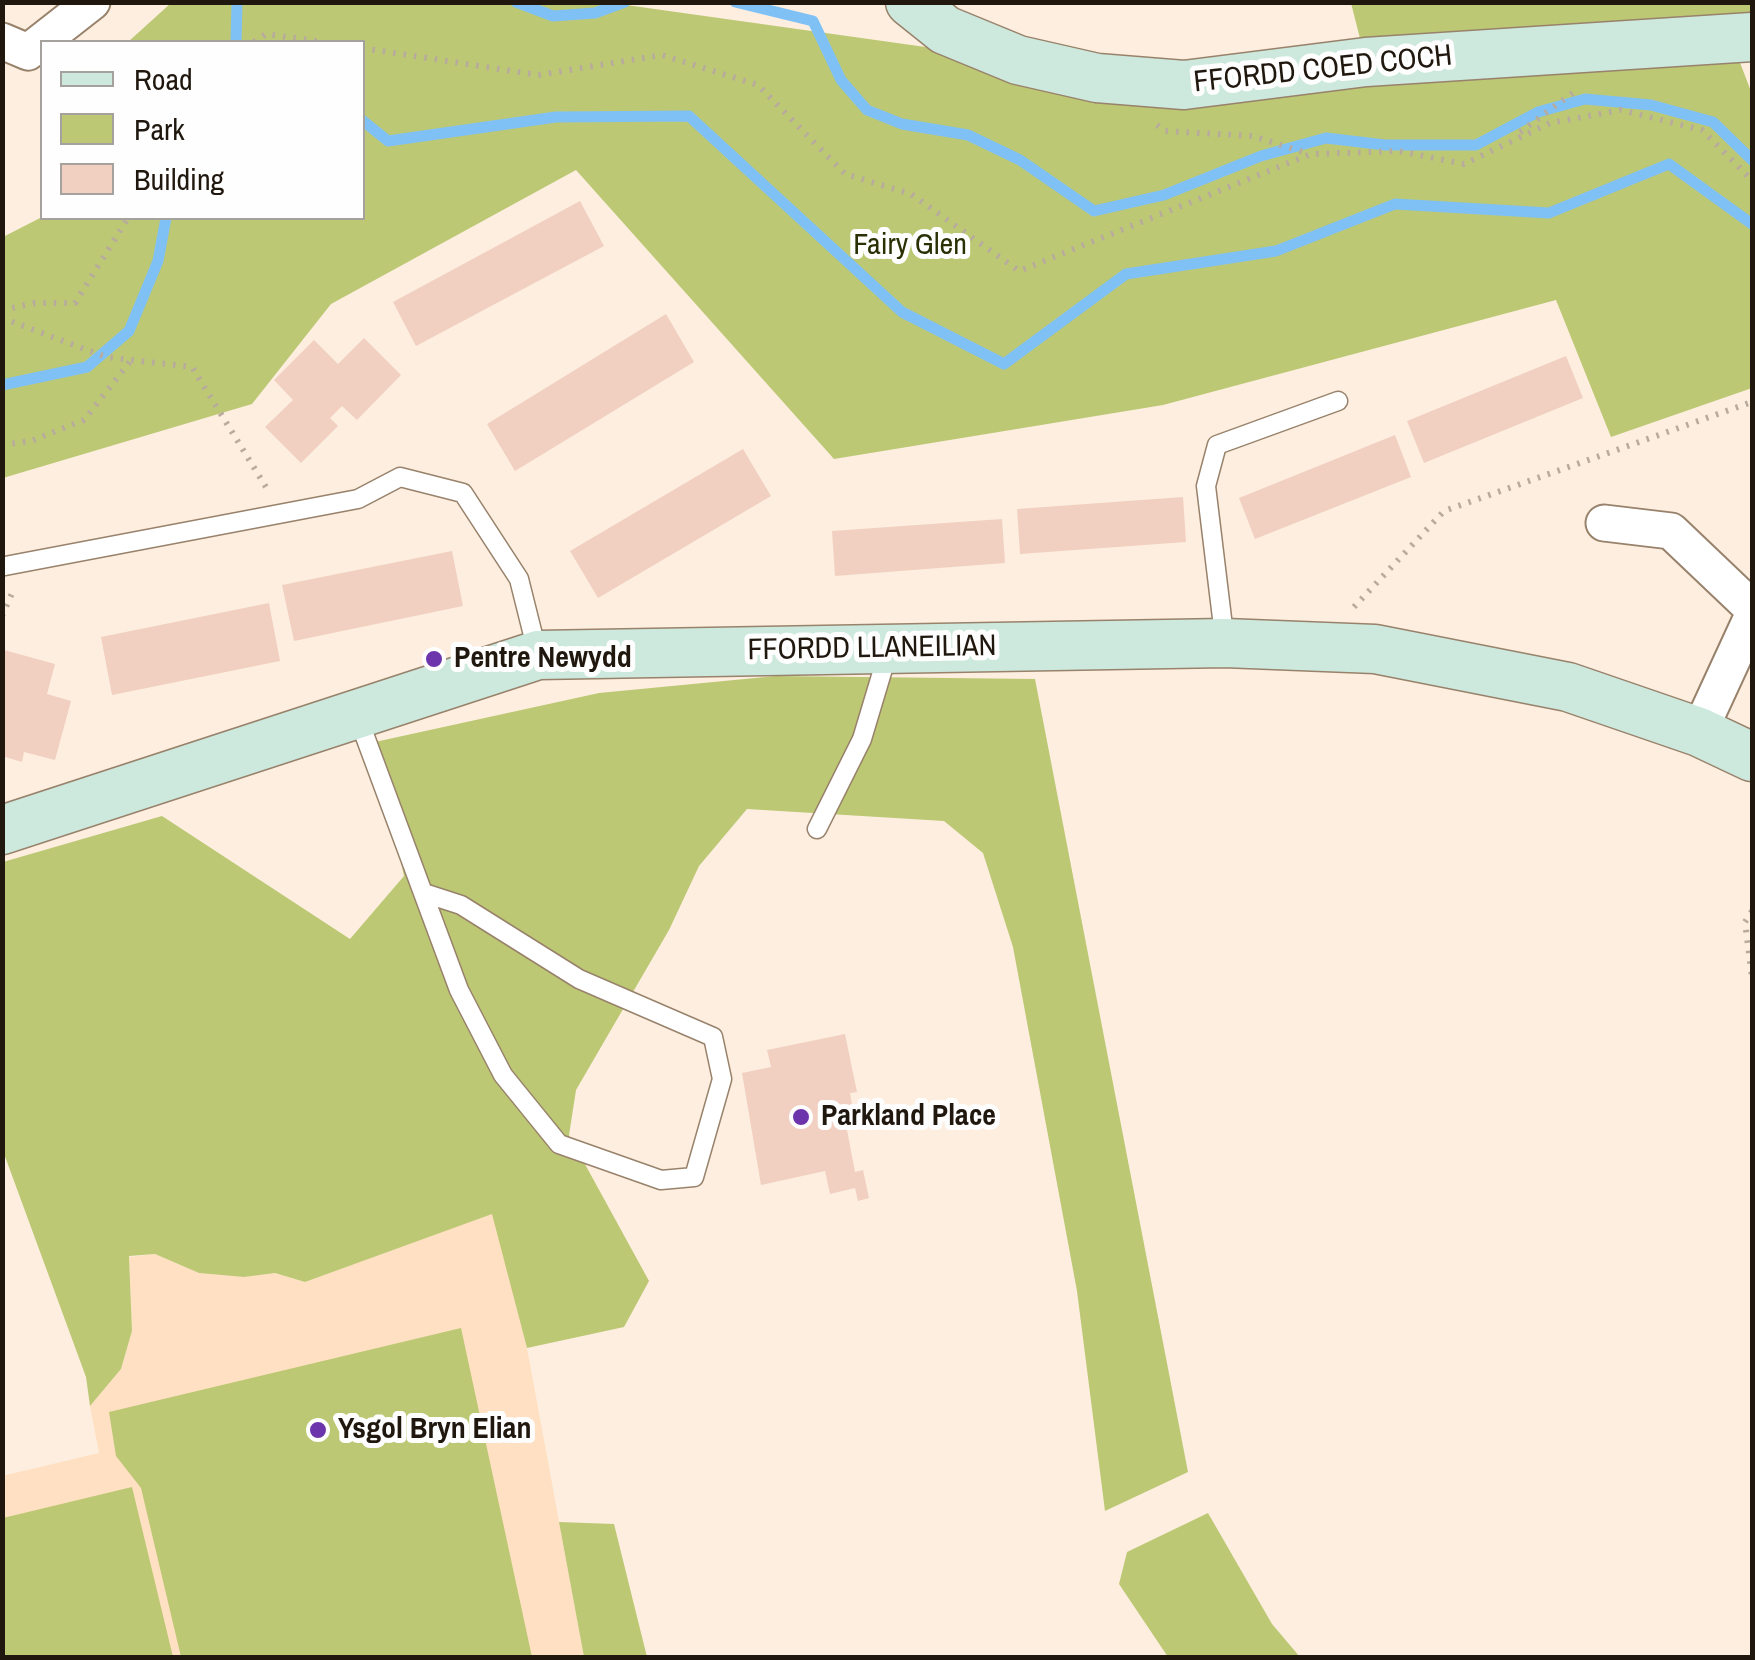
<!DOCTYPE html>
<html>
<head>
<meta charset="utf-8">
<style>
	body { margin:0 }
	#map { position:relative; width:1755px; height:1660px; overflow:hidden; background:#fdeedf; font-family:"Archivo Narrow",sans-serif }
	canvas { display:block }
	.frame { position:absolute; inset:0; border:5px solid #20180f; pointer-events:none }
	.legend { position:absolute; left:40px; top:40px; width:325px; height:180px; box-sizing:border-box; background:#fefefe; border:2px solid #a5a29e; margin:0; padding:12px 18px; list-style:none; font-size:30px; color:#20180f }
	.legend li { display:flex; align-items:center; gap:20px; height:50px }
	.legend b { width:50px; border:2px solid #a5a29e }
</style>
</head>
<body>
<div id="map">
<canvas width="1755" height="1660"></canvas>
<div class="frame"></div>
<ul class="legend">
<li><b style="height:12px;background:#cde9de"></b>Road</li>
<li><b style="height:28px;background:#bcc874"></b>Park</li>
<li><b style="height:28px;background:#f1d0c1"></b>Building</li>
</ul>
</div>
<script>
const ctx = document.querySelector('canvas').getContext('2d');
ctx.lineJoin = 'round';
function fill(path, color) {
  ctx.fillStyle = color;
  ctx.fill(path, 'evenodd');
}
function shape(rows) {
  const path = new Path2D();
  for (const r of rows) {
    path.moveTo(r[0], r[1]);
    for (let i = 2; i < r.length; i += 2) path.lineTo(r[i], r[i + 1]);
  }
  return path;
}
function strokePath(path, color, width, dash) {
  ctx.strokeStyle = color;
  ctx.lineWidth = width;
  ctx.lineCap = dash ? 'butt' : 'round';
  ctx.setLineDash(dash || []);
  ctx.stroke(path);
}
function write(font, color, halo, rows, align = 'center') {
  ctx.font = font + ' "Archivo Narrow",sans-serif';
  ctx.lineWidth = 10;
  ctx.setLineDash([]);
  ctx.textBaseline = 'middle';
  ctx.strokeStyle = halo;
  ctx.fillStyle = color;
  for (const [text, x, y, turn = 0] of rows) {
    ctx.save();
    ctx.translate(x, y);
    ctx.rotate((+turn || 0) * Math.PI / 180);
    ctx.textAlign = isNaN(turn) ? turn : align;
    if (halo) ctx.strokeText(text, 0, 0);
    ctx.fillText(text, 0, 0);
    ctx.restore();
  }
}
const built = shape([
	[493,1213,527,1348,584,1657,3,1657,2,1476,99,1453,90,1406,121,1369,132,1331,129,1257,155,1254,199,1273,244,1277,275,1273,305,1282]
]);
const green = shape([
	[171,3,612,3,1018,60,1097,78,1366,62,1351,3,1752,3,1752,37,1731,39,1752,94,1752,388,1611,437,1556,300,1163,405,834,459,576,170,331,304,252,404,3,478,3,237,42,217,362,218,362,42,128,42],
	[776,676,1035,679,1188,1472,1105,1511,1077,1291,1013,947,983,853,944,821,747,809,699,866,669,930,576,1090,569,1135,649,1281,624,1327,527,1348,492,1214,305,1282,275,1273,244,1277,199,1273,155,1254,129,1256,132,1331,121,1369,90,1406,86,1377,3,1151,3,862,162,816,350,939,404,876,375,742,599,693],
	[461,1328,532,1657,181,1657,141,1488,116,1456,109,1412],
	[132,1487,173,1657,3,1657,3,1518],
	[1208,1513,1272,1624,1300,1657,1168,1657,1119,1584,1127,1552],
	[559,1522,614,1524,647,1657,584,1657]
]);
const stream = shape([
	[516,2,553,16,595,13,625,2],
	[735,2,813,21,841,80,867,110,902,124,968,135,1020,160,1094,211,1164,195,1261,156,1326,138,1385,145,1476,145,1538,112,1585,99,1651,105,1713,122,1752,160],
	[236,42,237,2],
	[362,120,388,141,556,117,689,116,902,312,1004,364,1126,274,1276,251,1395,204,1549,213,1669,164,1752,224],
	[2,385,87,367,129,331,158,261,166,218]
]);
const building = shape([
	[580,201,604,246,416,346,393,302],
	[666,314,694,362,515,471,487,424],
	[364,338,401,375,357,420,342,406,330,418,338,426,301,463,265,427,293,400,274,380,314,340,338,364],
	[1566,356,1583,398,1424,463,1407,421],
	[1395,435,1411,477,1255,539,1239,498],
	[743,449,771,496,598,598,570,551],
	[1183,497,1186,542,1020,554,1017,509],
	[1002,519,1005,563,835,576,832,531],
	[452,551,463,606,294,641,282,585],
	[269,603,280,661,112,695,101,637],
	[4,650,55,664,47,694,71,701,55,760,24,752,22,762,2,756],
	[845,1034,857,1092,850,1093,856,1128,847,1130,855,1172,863,1170,869,1198,858,1201,855,1188,830,1194,825,1171,761,1185,742,1073,771,1067,767,1050]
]);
const path = shape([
	[254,42,266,34,323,42],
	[362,48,538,75,662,55,758,85,845,174,911,194,1019,271,1311,154,1399,151,1464,164,1550,123,1621,110,1702,130,1752,180],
	[1157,125,1165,131,1253,136,1309,154],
	[1520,132,1574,92],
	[2,310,35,303,75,303,128,218],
	[2,318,106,357,192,367,269,492],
	[2,445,31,441,84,420,132,359],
	[1354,607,1444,511,1752,402],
	[2,616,13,591],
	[1752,911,1745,922,1752,977]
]);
const lane = shape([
	[5,566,358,499,400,477,463,493,519,579,538,655],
	[1225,643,1206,486,1217,445,1338,401],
	[357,715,459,990,503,1075,559,1144,661,1180,694,1177,722,1079,713,1037,579,979,461,905,424,893],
	[817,829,862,739,889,649]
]);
const street = shape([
	[2,41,28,52,92,2],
	[1604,523,1671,531,1752,608],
	[1699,732,1752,617]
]);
const secondary = shape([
	[910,2,945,30,1018,60,1097,78,1184,85,1366,62,1752,37],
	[2,830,538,655,1225,643,1375,649,1568,687,1699,732,1752,757]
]);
const markers = [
	[434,659,10,"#6c35ab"],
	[801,1117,10,"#6c35ab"],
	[318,1430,10,"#6c35ab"]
];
const streetNames = [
	["FFORDD COED COCH",1323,70,-6],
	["FFORDD LLANEILIAN",872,649,-1]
];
const parkNames = [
	["Fairy Glen",910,246]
];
const poiNames = [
	["Pentre Newydd",454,659],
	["Parkland Place",821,1117],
	["Ysgol Bryn Elian",338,1430]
];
fill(built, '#ffe0c2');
fill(green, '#bcc874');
strokePath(stream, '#80c1f5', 11);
fill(building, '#f1d0c1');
strokePath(lane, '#98826b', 21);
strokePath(street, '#98826b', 39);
strokePath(secondary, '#98826b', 51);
strokePath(path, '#b8ab9e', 6, [2.5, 8]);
strokePath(lane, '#fff', 18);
strokePath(street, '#fff', 35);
strokePath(secondary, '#cde9de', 48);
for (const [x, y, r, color] of markers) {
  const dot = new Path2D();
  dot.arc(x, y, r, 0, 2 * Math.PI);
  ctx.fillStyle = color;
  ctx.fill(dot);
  strokePath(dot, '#fefefe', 4);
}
write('30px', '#20180f', '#fefefe', streetNames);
write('30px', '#2b3004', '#fefefe', parkNames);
write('bold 30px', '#20180f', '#fefefe', poiNames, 'left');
</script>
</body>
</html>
